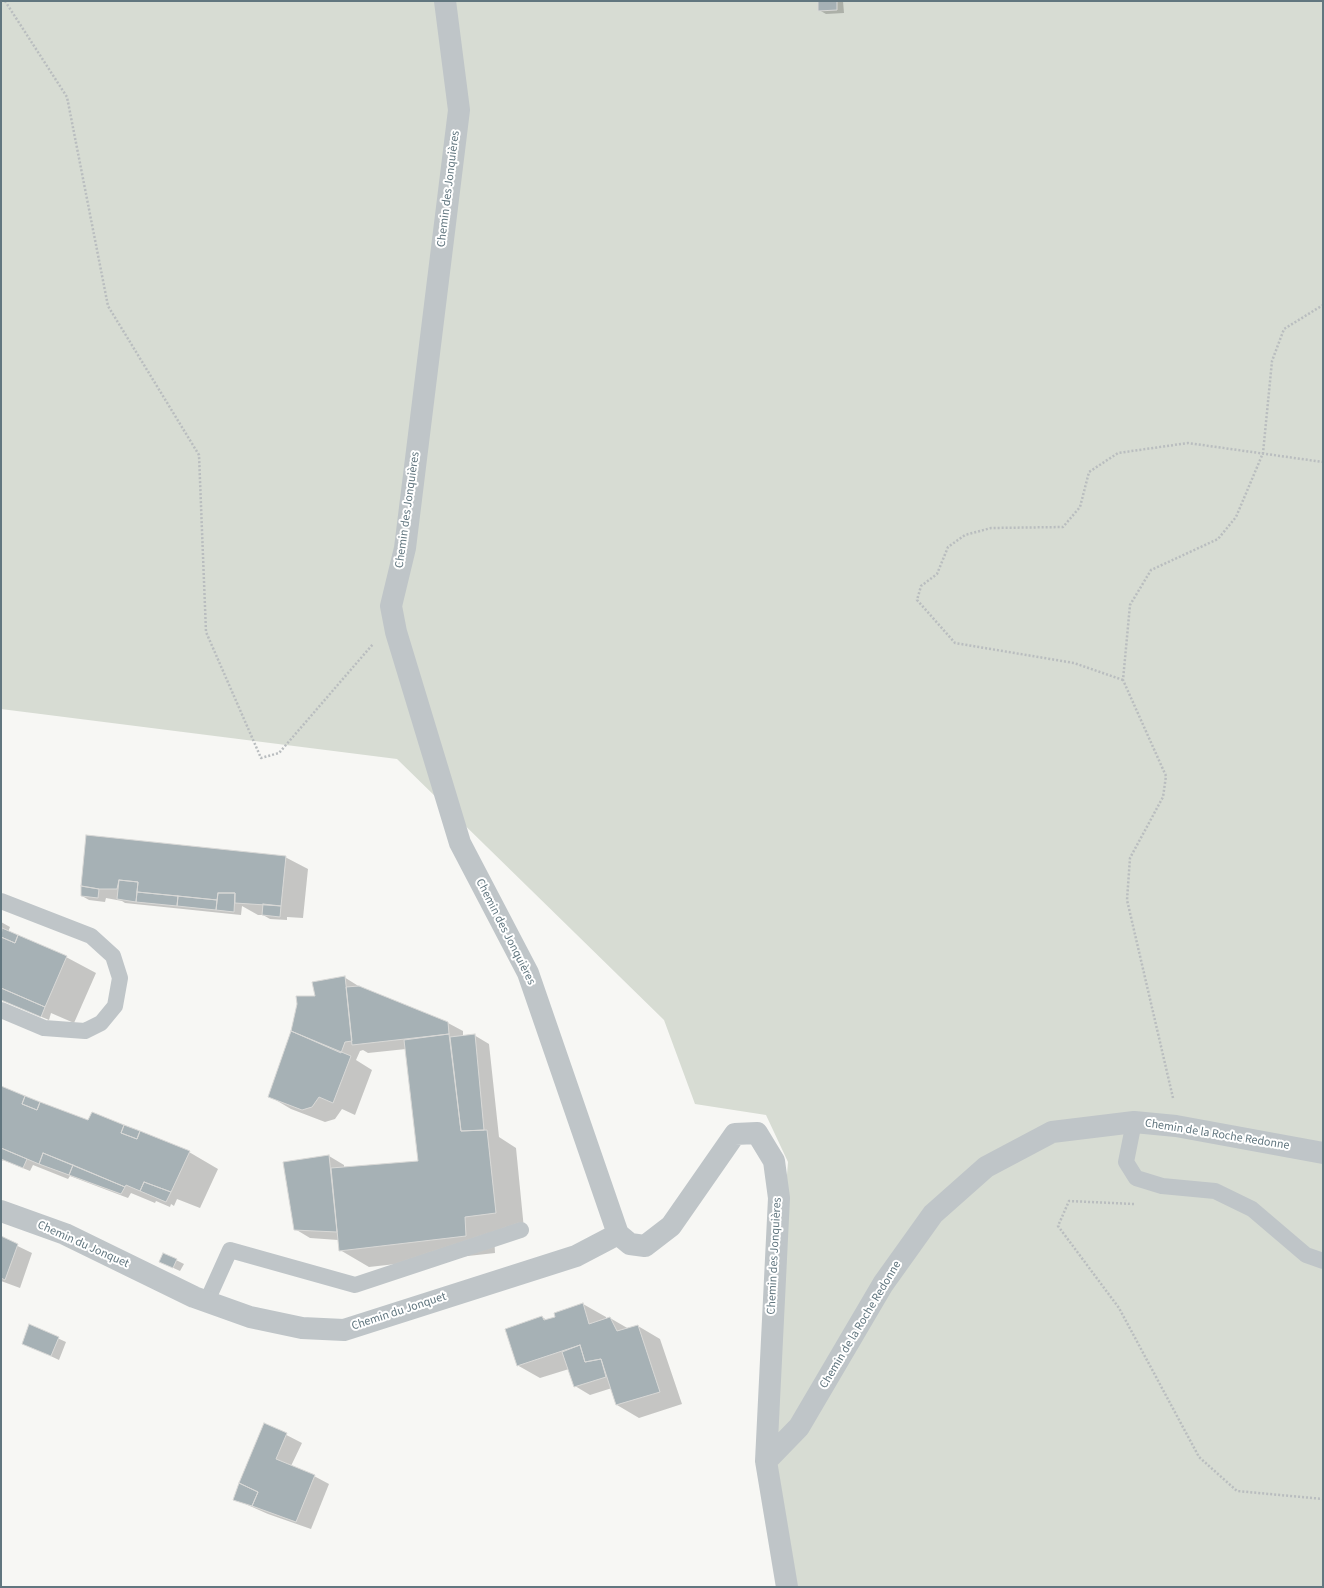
<!DOCTYPE html>
<html>
<head>
<meta charset="utf-8">
<style>
	body { margin:0 }
	#map { position:relative; width:1324px; height:1588px; overflow:hidden; background:#f7f7f4; font-family:"Source Sans 3",sans-serif }
	canvas { display:block }
	.frame { position:absolute; inset:0; border:2px solid #61767f; pointer-events:none }
</style>
</head>
<body>
<div id="map">
<canvas width="1324" height="1588"></canvas>
<div class="frame"></div>
</div>
<script>
const ctx = document.querySelector('canvas').getContext('2d');
ctx.lineJoin = 'round';
function fill(path, color) {
  ctx.fillStyle = color;
  ctx.fill(path, 'evenodd');
}
function shape(rows) {
  const path = new Path2D();
  for (const r of rows) {
    path.moveTo(r[0], r[1]);
    for (let i = 2; i < r.length; i += 2) path.lineTo(r[i], r[i + 1]);
  }
  return path;
}
function strokePath(path, color, width, dash) {
  ctx.strokeStyle = color;
  ctx.lineWidth = width;
  ctx.lineCap = dash ? 'butt' : 'round';
  ctx.setLineDash(dash || []);
  ctx.stroke(path);
}
function write(font, color, halo, rows, align = 'center') {
  ctx.font = font + ' "Source Sans 3",sans-serif';
  ctx.lineWidth = 4;
  ctx.setLineDash([]);
  ctx.textBaseline = 'middle';
  ctx.strokeStyle = halo;
  ctx.fillStyle = color;
  for (const [text, x, y, turn = 0] of rows) {
    ctx.save();
    ctx.translate(x, y);
    ctx.rotate((+turn || 0) * Math.PI / 180);
    ctx.textAlign = isNaN(turn) ? turn : align;
    if (halo) ctx.strokeText(text, 0, 0);
    ctx.fillText(text, 0, 0);
    ctx.restore();
  }
}
const green = shape([
	[1,1,1323,1,1323,1587,782,1587,770,1390,788,1162,766,1115,695,1104,664,1020,397,759,1,709]
]);
const shadow = shape([
	[819,1,843,1,844,13,826,14,819,10],
	[87,837,285,857,308,869,303,918,287,917,287,920,270,919,263,915,258,915,242,906,241,915,125,903,122,901,106,898,105,902,89,900,82,896],
	[1,922,10,927,8,932,66,957,96,973,74,1023,51,1013,49,1020,1,1000],
	[344,977,360,987,448,1023,463,1031,463,1036,474,1035,489,1044,499,1137,516,1148,524,1229,494,1233,495,1253,369,1267,340,1250,338,1240,310,1238,295,1229,329,1156,344,1165,344,1168,419,1162,406,1049,368,1053,363,1050,360,1051,356,1060,372,1070,355,1115,342,1109,335,1119,325,1122,291,1109,269,1096,316,997],
	[1,1087,89,1121,189,1152,218,1169,200,1208,177,1199,174,1206,171,1204,170,1207,156,1201,155,1203,131,1193,128,1198,70,1176,68,1179,33,1165,30,1171,3,1160,1,1162],
	[1,1238,32,1253,20,1288,1,1281],
	[176,1260,184,1264,180,1271,167,1265],
	[583,1304,606,1317,606,1319,610,1318,629,1329,638,1326,660,1339,682,1404,639,1418,617,1405,612,1388,590,1395,575,1386,569,1369,540,1378,517,1365,542,1317,547,1320,556,1317],
	[29,1325,66,1342,59,1360,23,1343],
	[265,1424,302,1443,291,1466,314,1476,329,1484,311,1529,268,1514,234,1499]
]);
const building = shape([
	[818,1,837,1,837,10,818,11,818,1],
	[86,835,286,856,281,906,235,903,235,893,218,893,217,900,137,892,138,882,119,880,117,889,99,889,81,886,86,835],
	[119,880,138,882,136,902,117,899,119,880],
	[81,886,99,889,98,898,81,896,81,886],
	[137,892,178,896,177,906,136,902,137,892],
	[218,893,235,893,234,912,216,910,218,893],
	[178,896,217,900,216,910,177,906,178,896],
	[263,904,281,906,280,917,262,915,263,904],
	[2,928,18,935,15,943,1,937,2,928],
	[18,935,67,956,45,1007,1,988,1,937,15,943,18,935],
	[345,976,352,1041,345,1042,341,1053,291,1031,297,1004,296,996,315,996,312,982,345,976],
	[359,986,448,1022,449,1034,352,1045,346,987,359,986],
	[1,988,45,1007,41,1017,1,1000,1,988],
	[291,1031,351,1056,333,1103,319,1097,312,1107,302,1110,268,1097,291,1031],
	[449,1034,461,1131,487,1130,496,1213,465,1217,466,1236,339,1251,331,1168,418,1161,404,1040,449,1034],
	[475,1034,484,1130,461,1131,450,1037,475,1034],
	[1,1086,25,1096,22,1104,37,1110,40,1102,88,1120,92,1112,124,1125,121,1133,137,1139,140,1131,190,1151,171,1192,144,1182,140,1191,126,1185,125,1187,43,1153,39,1164,1,1148,1,1086],
	[25,1096,40,1102,37,1110,22,1104,25,1096],
	[124,1125,140,1131,137,1139,121,1133,124,1125],
	[1,1148,27,1159,23,1168,1,1159,1,1148],
	[43,1153,73,1165,69,1175,39,1164,43,1153],
	[329,1155,337,1232,294,1230,283,1162,329,1155],
	[73,1165,125,1187,121,1194,69,1175,73,1165],
	[144,1182,171,1192,166,1202,140,1191,144,1182],
	[1,1236,18,1244,5,1280,1,1278,1,1236],
	[163,1253,177,1259,173,1268,159,1262,163,1253],
	[583,1303,589,1324,610,1317,617,1331,638,1325,660,1392,616,1405,601,1359,585,1362,580,1345,517,1366,505,1329,542,1316,544,1320,555,1317,554,1313,583,1303],
	[29,1324,59,1337,51,1356,22,1344,29,1324],
	[580,1345,585,1362,601,1359,606,1377,574,1387,562,1352,580,1345],
	[264,1423,287,1433,276,1459,315,1475,296,1522,252,1506,258,1492,239,1483,264,1423],
	[239,1483,258,1492,252,1506,233,1500,239,1483]
]);
const path = shape([
	[5,1,67,97,108,306,199,455,206,632,261,758,279,753,373,644],
	[1123,680,1074,663,955,643,917,600,921,586,937,574,948,547,965,535,991,528,1063,527,1080,507,1089,472,1118,453,1188,443,1323,462],
	[1173,1098,1127,900,1130,858,1163,797,1166,776,1123,680,1130,605,1151,570,1218,539,1236,517,1263,453,1272,361,1284,329,1323,305],
	[1134,1204,1069,1201,1058,1226,1119,1308,1199,1457,1237,1491,1323,1499]
]);
const lane = shape([
	[1,901,91,936,113,956,120,978,115,1006,101,1023,85,1031,44,1028,1,1010],
	[1134,1122,1126,1162,1136,1178,1162,1186,1215,1191,1252,1209,1306,1255,1323,1261],
	[207,1301,230,1250,355,1285,521,1230]
]);
const street = shape([
	[445,1,459,110,405,548,391,606,396,632,460,843,528,973,618,1234,630,1244,645,1246,671,1226,735,1134,757,1133,774,1161,779,1198,766,1461,787,1587],
	[1,1211,65,1234,194,1297,250,1317,302,1328,344,1330,576,1256,618,1234],
	[766,1461,799,1427,883,1284,933,1214,986,1167,1052,1132,1134,1122,1176,1126,1323,1153]
]);
const streetNames = [
	["Chemin des Jonquières",449,189,-83],
	["Chemin des Jonquières",408,510,-82],
	["Chemin des Jonquières",505,932,63],
	["Chemin de la Roche Redonne",1217,1135,9],
	["Chemin du Jonquet",83,1245,24],
	["Chemin des Jonquières",775,1256,-87],
	["Chemin du Jonquet",399,1312,-18],
	["Chemin de la Roche Redonne",861,1325,-59]
];
fill(green, '#d7dcd3');
fill(shadow, '#0003');
fill(building, '#a6b1b5');
strokePath(building, '#d8d8d6', 1);
strokePath(path, '#b9bdbf', 2.5, [2, 2]);
strokePath(lane, '#bfc5c8', 16);
strokePath(street, '#bfc5c8', 22);
write('12px', '#61767f', '#fff', streetNames);
</script>
</body>
</html>
